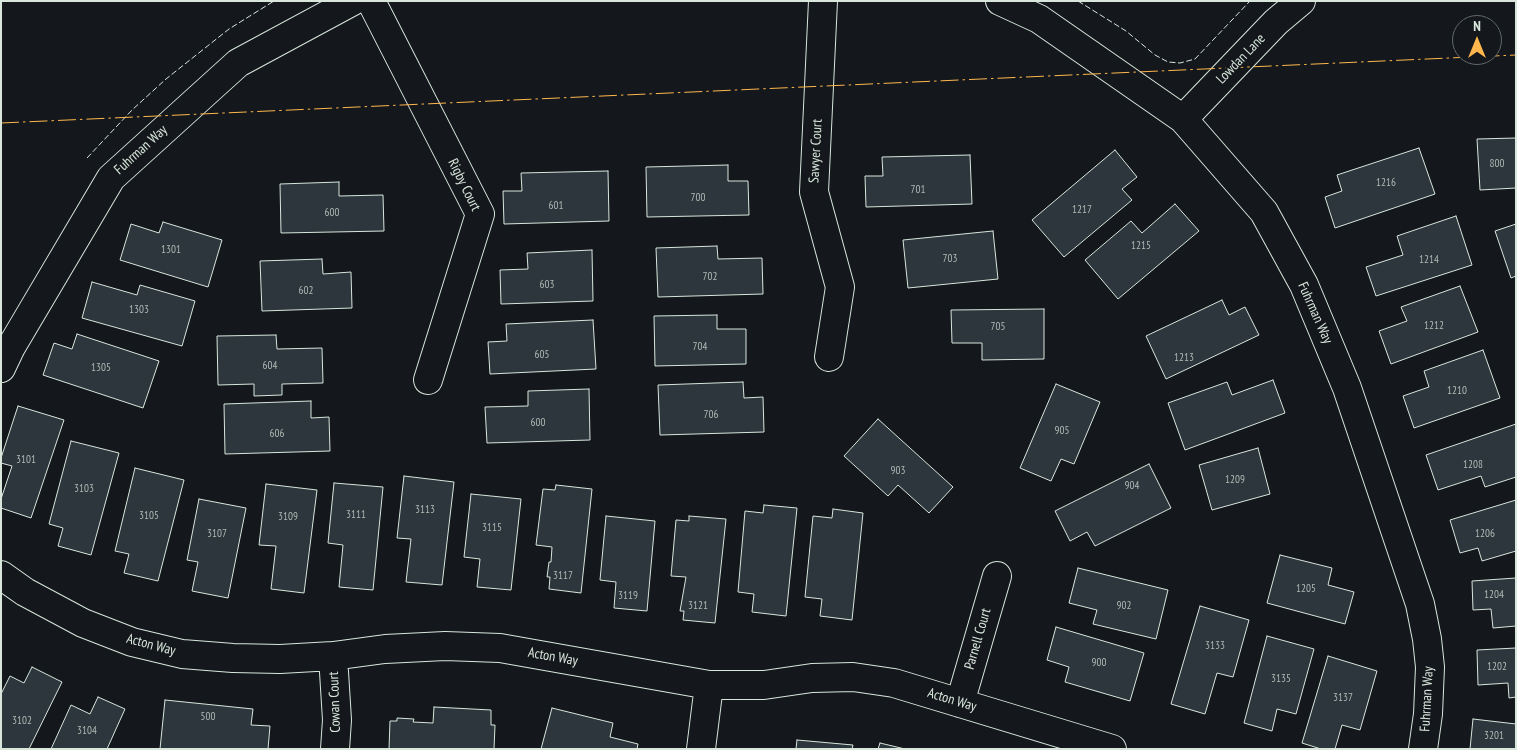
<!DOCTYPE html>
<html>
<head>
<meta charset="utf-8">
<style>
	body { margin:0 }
	#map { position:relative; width:1517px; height:750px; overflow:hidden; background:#14181c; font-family:"PT Sans Narrow",sans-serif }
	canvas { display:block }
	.frame { position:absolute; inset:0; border:2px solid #d8e6dc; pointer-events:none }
	.north { position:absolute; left:1452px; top:15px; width:50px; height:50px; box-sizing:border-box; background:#14181c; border:1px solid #626a69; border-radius:50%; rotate:0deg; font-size:14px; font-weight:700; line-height:20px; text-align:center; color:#d8e6dc }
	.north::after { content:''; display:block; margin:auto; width:18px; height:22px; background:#ffb74d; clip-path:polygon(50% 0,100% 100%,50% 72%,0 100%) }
</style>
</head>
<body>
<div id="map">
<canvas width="1517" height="750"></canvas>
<div class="frame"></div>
<div class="north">N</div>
</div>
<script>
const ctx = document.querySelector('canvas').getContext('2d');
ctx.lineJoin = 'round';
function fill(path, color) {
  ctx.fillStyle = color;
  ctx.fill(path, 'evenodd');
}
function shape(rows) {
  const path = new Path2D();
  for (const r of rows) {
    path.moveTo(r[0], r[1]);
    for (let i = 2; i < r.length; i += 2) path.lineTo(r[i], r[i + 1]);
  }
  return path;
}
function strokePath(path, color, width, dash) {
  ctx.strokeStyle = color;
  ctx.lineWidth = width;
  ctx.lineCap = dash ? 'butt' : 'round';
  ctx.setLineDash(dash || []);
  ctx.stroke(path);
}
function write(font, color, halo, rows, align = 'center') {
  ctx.font = font + ' "PT Sans Narrow",sans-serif';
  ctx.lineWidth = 4;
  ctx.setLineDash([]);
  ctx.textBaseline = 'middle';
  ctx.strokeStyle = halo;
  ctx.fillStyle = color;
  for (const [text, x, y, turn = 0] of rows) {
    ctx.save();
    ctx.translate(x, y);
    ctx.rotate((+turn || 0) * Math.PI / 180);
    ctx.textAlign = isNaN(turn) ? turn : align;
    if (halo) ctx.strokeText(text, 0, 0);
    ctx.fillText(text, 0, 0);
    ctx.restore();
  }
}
const building = shape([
	[1516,138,1516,188,1480,190,1477,139,1516,138],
	[1419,148,1435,194,1335,228,1325,197,1342,191,1337,175,1419,148],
	[1115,150,1137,177,1122,189,1132,200,1064,257,1032,220,1115,150],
	[970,155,972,204,866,207,865,176,883,176,882,157,970,155],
	[728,165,728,181,748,181,749,215,647,217,646,167,728,165],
	[608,171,609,221,504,224,503,191,522,191,521,173,608,171],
	[339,182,339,196,383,195,384,231,281,233,280,184,339,182],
	[1175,204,1199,231,1118,299,1085,260,1131,221,1142,233,1175,204],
	[1456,216,1472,265,1376,296,1366,267,1403,255,1397,236,1456,216],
	[163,222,222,240,208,287,120,260,131,224,159,233,163,222],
	[1516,224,1516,276,1511,278,1495,231,1516,224],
	[993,231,998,279,908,288,903,240,993,231],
	[717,246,718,259,762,258,763,294,658,297,656,248,717,246],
	[592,250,593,301,501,304,500,270,528,269,527,253,592,250],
	[322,259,323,274,351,272,352,308,262,311,260,261,322,259],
	[92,282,137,295,140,285,195,301,182,346,82,318,92,282],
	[1460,286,1478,332,1391,364,1379,331,1407,321,1401,307,1460,286],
	[1222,300,1229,315,1245,307,1259,335,1166,379,1146,336,1222,300],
	[1044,309,1044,359,982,360,982,343,952,343,951,310,1044,309],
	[717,315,717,329,746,329,746,364,655,366,654,316,717,315],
	[593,320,596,369,490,374,488,342,507,341,506,324,593,320],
	[77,334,159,361,143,408,43,375,54,343,72,349,77,334],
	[276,335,277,349,322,348,323,383,282,384,282,395,254,396,254,384,218,385,217,336,276,335],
	[1483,350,1500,398,1414,428,1403,396,1429,387,1424,371,1483,350],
	[1273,380,1285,413,1185,450,1168,403,1227,382,1232,395,1273,380],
	[743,382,744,398,763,397,764,432,660,435,658,385,743,382],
	[1056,384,1100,402,1074,464,1061,459,1051,481,1020,468,1056,384],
	[589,389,590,440,487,443,485,407,528,406,528,391,589,389],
	[311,401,311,418,329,417,330,451,225,454,224,404,311,401],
	[18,406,64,420,31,518,1,508,1,499,12,466,1,463,1,458,18,406],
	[878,419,953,487,929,513,898,485,888,496,844,456,878,419],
	[1516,424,1516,477,1485,487,1481,476,1438,490,1426,455,1516,424],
	[71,441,119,453,91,555,58,546,63,528,49,524,71,441],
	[1258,448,1270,494,1212,510,1199,465,1258,448],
	[1149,464,1171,508,1095,546,1087,532,1070,541,1055,511,1149,464],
	[135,468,184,480,158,581,124,573,129,554,115,551,135,468],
	[404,476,454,482,442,585,406,582,411,539,397,538,404,476],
	[334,483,383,487,373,590,339,587,343,545,328,543,334,483],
	[266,484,317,490,304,593,271,589,276,546,259,545,266,484],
	[556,485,592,489,581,593,549,589,550,577,547,577,549,562,551,562,552,547,536,545,543,489,555,490,556,485],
	[471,494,521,499,511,590,477,587,480,559,464,557,471,494],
	[199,499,246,508,228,598,192,591,198,562,187,560,199,499],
	[1516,500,1516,551,1482,561,1478,548,1460,553,1450,520,1516,500],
	[764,505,797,508,786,616,752,612,754,594,738,592,745,511,763,513,764,505],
	[833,509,863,513,852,620,820,616,822,599,805,597,813,516,832,518,833,509],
	[606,516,655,521,647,611,614,608,616,582,600,580,606,516],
	[689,516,726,519,715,623,683,620,684,611,680,611,686,577,671,576,676,520,689,521,689,516],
	[1280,555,1332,568,1328,585,1354,592,1345,624,1267,603,1280,555],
	[1078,568,1168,590,1156,639,1093,624,1097,610,1069,603,1078,568],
	[1516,578,1516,626,1493,628,1491,609,1473,610,1472,581,1516,578],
	[1200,606,1249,620,1233,677,1217,673,1205,714,1171,704,1200,606],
	[1056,627,1144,653,1130,701,1065,682,1069,667,1047,660,1056,627],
	[1267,636,1314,649,1296,714,1277,709,1272,731,1244,723,1267,636],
	[1516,648,1516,697,1509,698,1508,683,1478,685,1477,650,1516,648],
	[1328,656,1377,671,1360,730,1342,725,1335,749,1321,749,1302,743,1328,656],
	[32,667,62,682,29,749,1,749,1,694,10,676,24,683,32,667],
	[98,697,125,709,107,749,51,749,71,705,90,714,98,697],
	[165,700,253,709,251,725,270,726,268,749,160,749,165,700],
	[434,707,491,710,491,725,495,725,494,749,389,749,390,721,397,721,397,718,414,719,413,722,433,723,434,707],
	[552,708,613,723,610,737,638,744,637,749,541,749,552,708],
	[1473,719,1516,724,1516,749,1470,749,1473,719],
	[797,740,853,745,852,749,796,749,797,740],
	[880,743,905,749,878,749,880,743]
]);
const street = shape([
	[371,1,480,214,428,380],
	[823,1,814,192,840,287,829,357],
	[1000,1,1039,19,1183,119,1264,212,1304,285,1347,388,1420,604,1427,639,1430,667,1428,714,1423,749],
	[1183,119,1276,22,1301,1],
	[1,368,11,347,111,178,238,63,353,1],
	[1,575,25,592,83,623,132,642,182,654,233,658,280,659,333,656,385,649,445,646,500,648,709,685,764,685,812,678,853,677,894,683,1112,749],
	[333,656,337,720,335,749],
	[960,703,997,576],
	[701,749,709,685]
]);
const fence = shape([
	[1078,1,1126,31,1155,55,1168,62,1180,63,1195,59,1250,1],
	[87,158,132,110,166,79,229,29,274,1]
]);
const power = shape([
	[1,123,1516,55]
]);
const numberNames = [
	["800",1497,164],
	["1216",1386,183],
	["701",918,190],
	["700",698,198],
	["601",556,206],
	["1217",1082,210],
	["600",332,213],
	["1215",1141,246],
	["1301",171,250],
	["703",950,259],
	["1214",1429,260],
	["702",710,277],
	["603",547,285],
	["602",306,291],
	["1303",139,310],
	["1212",1434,326],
	["705",998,327],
	["704",700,347],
	["605",542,355],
	["1213",1184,358],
	["604",270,366],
	["1305",101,368],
	["1210",1457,391],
	["706",711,415],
	["600",538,423],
	["905",1062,431],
	["606",277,434],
	["3101",26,460],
	["1208",1473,465],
	["903",898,471],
	["1209",1235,480],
	["904",1132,486],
	["3103",84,489],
	["3113",425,510],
	["3111",356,515],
	["3105",149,516],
	["3109",288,517],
	["3115",492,528],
	["3107",217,534],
	["1206",1485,534],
	["3117",563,576],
	["1205",1306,589],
	["1204",1494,595],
	["3119",628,596],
	["3121",698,606],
	["902",1124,606],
	["3133",1215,646],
	["900",1099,663],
	["1202",1497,667],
	["3135",1281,679],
	["3137",1343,698],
	["500",208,717],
	["3102",22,721],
	["3104",87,731],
	["3201",1494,736]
];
const streetNames = [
	["Lowdan Lane",1241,59,-46],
	["Fuhrman Way",141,150,-42],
	["Sawyer Court",816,151,-87],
	["Rigby Court",464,185,64],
	["Fuhrman Way",1315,313,66],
	["Parnell Court",978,639,-74],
	["Acton Way",151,645,15],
	["Acton Way",553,657,10],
	["Fuhrman Way",1427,699,-87],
	["Acton Way",952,700,17],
	["Cowan Court",335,702,-92]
];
fill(building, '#2c363c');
strokePath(building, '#d8e6dc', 1);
strokePath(street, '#d8e6dc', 30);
strokePath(street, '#14181c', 28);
strokePath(fence, '#d8e6dc', 1, [6, 2.5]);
strokePath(power, '#ffb74d', 1, [18, 4, 2.5, 4]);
write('11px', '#adbab4', null, numberNames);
write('14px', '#d8e6dc', '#14181c', streetNames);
</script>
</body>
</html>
